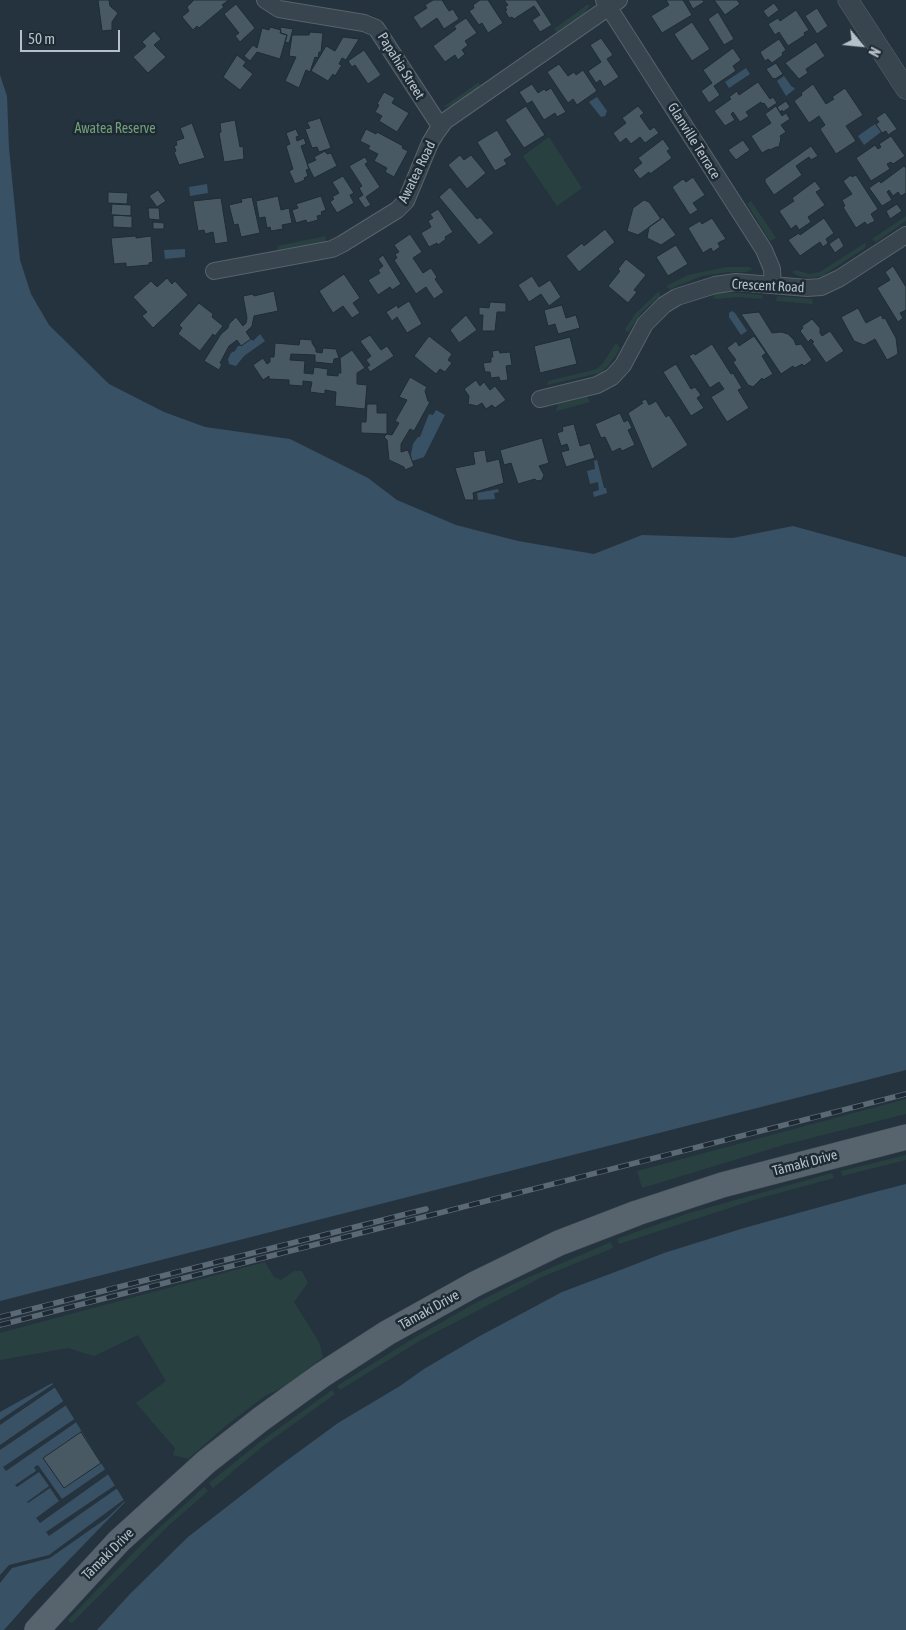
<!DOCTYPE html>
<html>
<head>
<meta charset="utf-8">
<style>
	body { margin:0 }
	#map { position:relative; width:906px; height:1630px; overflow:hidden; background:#25333e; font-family:"Asap Condensed",sans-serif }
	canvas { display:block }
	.north { position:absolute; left:836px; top:20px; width:50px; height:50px; -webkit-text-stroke:4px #1e2a33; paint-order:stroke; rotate:118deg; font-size:14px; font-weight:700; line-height:20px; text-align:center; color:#b5c0c9 }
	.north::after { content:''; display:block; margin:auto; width:18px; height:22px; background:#b5c0c9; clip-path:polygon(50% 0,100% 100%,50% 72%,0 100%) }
	.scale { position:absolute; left:20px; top:30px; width:100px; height:22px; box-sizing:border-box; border:2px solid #b5c0c9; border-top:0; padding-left:6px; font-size:15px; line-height:18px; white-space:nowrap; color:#b5c0c9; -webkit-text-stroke:4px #1e2a33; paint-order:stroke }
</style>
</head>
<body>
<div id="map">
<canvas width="906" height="1630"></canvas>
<div class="north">N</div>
<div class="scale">50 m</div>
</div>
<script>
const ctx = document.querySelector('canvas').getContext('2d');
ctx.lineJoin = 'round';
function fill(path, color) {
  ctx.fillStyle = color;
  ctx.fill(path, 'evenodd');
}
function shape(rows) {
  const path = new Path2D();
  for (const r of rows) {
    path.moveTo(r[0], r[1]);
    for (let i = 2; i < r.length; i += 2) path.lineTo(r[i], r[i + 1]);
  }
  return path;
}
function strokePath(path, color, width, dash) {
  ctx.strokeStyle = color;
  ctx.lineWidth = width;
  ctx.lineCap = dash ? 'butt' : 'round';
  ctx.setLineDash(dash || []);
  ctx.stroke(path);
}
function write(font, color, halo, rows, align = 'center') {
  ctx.font = font + ' "Asap Condensed",sans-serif';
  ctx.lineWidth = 5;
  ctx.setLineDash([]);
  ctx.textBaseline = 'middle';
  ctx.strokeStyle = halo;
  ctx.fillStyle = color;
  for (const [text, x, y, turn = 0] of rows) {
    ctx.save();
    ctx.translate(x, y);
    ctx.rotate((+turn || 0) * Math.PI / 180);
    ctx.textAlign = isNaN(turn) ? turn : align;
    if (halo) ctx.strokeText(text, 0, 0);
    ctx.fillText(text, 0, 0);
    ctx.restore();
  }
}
const green = shape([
	[587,5,590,5,585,13,557,32,554,29],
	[479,82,480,87,452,106,443,107],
	[549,137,582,188,557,206,523,156],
	[751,201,776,238,770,241,747,204],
	[906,216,906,221,876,242,872,239],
	[326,236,325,242,278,250,277,246],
	[865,243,866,245,865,248,822,276,809,278,798,276,792,272,796,270,809,274,820,272],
	[726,267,749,267,752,269,746,272,729,272,702,276,670,289,666,286,688,275],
	[659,291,660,296,642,312,628,332,626,331,625,329,635,314],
	[718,293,739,293,762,295,763,299,737,297,717,299,713,298,714,294],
	[777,296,812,299,813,304,776,301],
	[616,343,620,348,616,355,607,367,600,373,547,385,548,381,597,369,603,363],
	[587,397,590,402,556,411,558,404],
	[906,1099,906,1114,787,1144,642,1188,637,1171],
	[906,1155,906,1160,842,1176,841,1171],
	[832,1173,834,1178,760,1198,619,1244,617,1239,689,1213],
	[611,1242,613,1248,542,1277,421,1340,340,1390,337,1386,409,1341,470,1306,520,1281],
	[265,1262,274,1277,281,1280,294,1271,302,1271,308,1283,294,1302,319,1342,323,1357,286,1386,265,1396,228,1424,188,1459,173,1455,175,1448,136,1403,166,1381,138,1335,94,1356,68,1348,0,1360,0,1333],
	[332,1390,335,1394,263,1446,213,1488,209,1483,260,1442],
	[204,1487,208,1491,167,1527,72,1623,68,1620,95,1592,144,1542]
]);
const water = shape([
	[746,68,750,74,729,88,725,82],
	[0,75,7,96,9,148,20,260,31,294,49,325,109,384,164,412,205,427,290,439,368,478,397,500,456,525,518,541,594,554,642,535,733,538,793,526,906,557,906,1070,0,1301],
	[784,76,792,87,793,87,795,89,786,96,777,81],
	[597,97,607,111,605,116,601,117,589,102],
	[875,124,881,132,864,145,858,136],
	[207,184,208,193,190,196,189,187],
	[185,249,185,257,165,259,164,250],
	[732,311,735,313,747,331,741,335,729,317,729,313],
	[260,334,265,341,244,356,236,366,229,364,228,359,231,353,235,351,238,346,241,346,251,339,253,341],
	[436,410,445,415,424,457,412,461,411,454,413,444,418,437,420,437,429,414,433,415],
	[597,460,604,488,606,488,607,493,594,497,593,492,599,490,598,482,590,484,587,471,595,469,594,461],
	[498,489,499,492,494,493,495,499,478,500,477,493],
	[906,1176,906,1630,80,1630,308,1431,556,1285],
	[52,1383,125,1502,34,1596,4,1630,0,1630,0,1412]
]);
const pier = shape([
	[906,1174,906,1184,867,1194,744,1228,664,1253,623,1269,562,1292,478,1337,424,1369,400,1386,338,1423,278,1467,188,1537,130,1594,97,1630,78,1630,103,1602,180,1529,306,1429,387,1374,477,1321,555,1283,667,1238,767,1208],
	[55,1383,57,1386,0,1425,0,1420],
	[65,1400,68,1404,0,1450,0,1445],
	[76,1418,78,1421,6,1471,3,1467],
	[38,1465,62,1499,107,1468,110,1473,40,1523,36,1518,59,1501,50,1488,28,1503,27,1502,49,1486,39,1472,17,1487,15,1485,36,1471,34,1467],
	[117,1484,119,1487,49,1536,46,1532],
	[126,1498,126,1500,107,1518,50,1558,12,1568,0,1583,0,1575,9,1565,49,1555]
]);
const building = shape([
	[98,0,109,0,110,6,118,13,112,22,112,30,102,31,98,0],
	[194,0,229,0,222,5,224,7,199,28,197,26,193,30,182,17,189,11,187,7,194,0],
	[433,0,442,0,449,11,453,9,459,19,444,29,437,18,421,29,413,17,427,8,425,5,433,0],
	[480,0,488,0,503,23,488,33,482,23,479,25,469,11,474,8,473,5,480,0],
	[504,0,536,0,552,25,540,32,532,20,540,15,534,6,514,19,512,17,509,18,505,11,507,10,505,7,508,5,504,0],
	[666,0,683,0,692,15,662,33,651,16,669,5,666,0],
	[688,0,703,0,704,2,693,9,688,0],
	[714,0,737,0,740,4,725,15,714,0],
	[774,3,779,10,768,18,763,11,774,3],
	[236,4,255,28,240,42,235,36,239,33,224,14,236,4],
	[817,8,828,26,817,34,805,16,817,8],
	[796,10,809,30,804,33,805,35,788,46,779,32,775,35,768,24,778,18,780,21,796,10],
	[718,12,734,39,724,45,708,19,718,12],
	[466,18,477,33,465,41,468,45,462,50,465,54,458,60,455,55,445,62,433,46,456,29,454,26,466,18],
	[692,22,710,49,692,61,674,34,692,22],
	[270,27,281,30,280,33,287,35,280,59,257,52,250,61,244,56,253,45,257,48,262,28,269,30,270,27],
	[280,27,293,29,289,43,285,42,287,35,281,33,280,27],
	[154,31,161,39,154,45,166,57,148,73,133,57,146,46,142,42,154,31],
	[310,32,323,33,321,52,319,52,318,58,315,57,310,72,306,70,299,88,285,81,296,57,289,56,292,35,309,35,310,32],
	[343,37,359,39,346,60,342,58,339,64,342,65,335,76,333,74,328,81,311,71,326,46,335,51,343,37],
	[601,38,613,55,607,59,619,77,604,87,600,80,596,83,588,71,601,62,590,45,601,38],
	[779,39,786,50,782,53,783,55,772,63,768,59,765,61,760,52,779,39],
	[816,42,825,56,806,69,808,73,799,79,785,63,816,42],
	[733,48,741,60,733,66,736,71,714,86,720,95,709,103,701,91,712,83,703,70,733,48],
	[364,50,381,75,368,84,355,65,352,67,348,61,364,50],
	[237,55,246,62,243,66,253,74,240,90,223,77,237,55],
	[776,63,783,74,775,79,774,78,773,79,766,69,776,63],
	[559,64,568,76,574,72,576,75,583,70,597,91,577,105,573,99,568,103,547,72,559,64],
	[758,82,770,99,773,97,777,103,768,109,764,103,763,104,761,102,746,112,749,116,740,122,733,112,731,114,735,120,725,126,714,111,731,99,729,97,737,91,739,95,758,82],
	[532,84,538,93,544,89,546,91,551,88,566,112,557,117,555,113,544,120,532,101,527,104,519,92,532,84],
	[813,84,826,104,834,99,832,97,845,88,863,115,846,126,856,141,836,154,820,129,825,125,819,116,809,123,794,101,802,95,801,93,813,84],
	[384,92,395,98,392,103,409,113,397,132,379,121,382,116,375,112,379,105,377,104,384,92],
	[786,101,790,107,783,112,782,110,780,112,777,107,786,101],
	[526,106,545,135,524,148,505,120,526,106],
	[638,106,644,113,640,116,650,130,654,127,659,133,645,143,640,137,631,144,626,138,620,143,613,133,626,123,622,118,638,106],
	[776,106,782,116,786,113,790,119,781,125,786,132,780,136,781,138,779,147,776,147,770,150,769,149,762,153,751,136,771,123,765,114,776,106],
	[885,112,897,129,888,135,886,131,882,133,876,124,879,122,876,118,885,112],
	[320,118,331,148,319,152,317,147,312,148,305,129,310,128,307,122,320,118],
	[235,120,240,147,243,146,244,159,224,162,219,133,221,132,220,123,235,120],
	[192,123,205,158,179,165,174,152,176,151,174,146,177,145,176,141,184,138,180,128,192,123],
	[296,129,299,136,296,137,297,141,304,138,306,144,301,146,309,169,306,170,308,176,304,178,305,180,295,184,289,171,293,169,286,146,290,144,286,133,296,129],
	[366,129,376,134,377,132,403,146,402,148,408,151,394,177,385,172,387,168,374,161,378,154,368,149,370,146,360,141,366,129],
	[497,130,512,155,504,160,507,164,495,171,477,142,497,130],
	[891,136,905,156,893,164,891,162,887,164,890,169,871,181,856,158,875,145,878,149,881,147,879,144,891,136],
	[663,139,670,149,667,151,672,158,650,174,649,172,640,179,633,170,642,163,638,158,663,139],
	[743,140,750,150,736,160,728,150,743,140],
	[811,146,818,156,811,160,809,157,796,166,802,175,774,195,765,182,765,179,811,146],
	[325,151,327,154,331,153,337,166,314,178,307,164,316,160,314,157,325,151],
	[460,155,464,160,471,155,486,173,467,189,448,165,460,155],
	[365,157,368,162,365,164,380,187,366,197,371,205,365,208,358,198,363,195,359,188,362,186,349,166,365,157],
	[904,166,906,168,906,193,901,196,898,192,893,196,889,190,887,192,892,200,882,206,869,188,879,181,881,183,904,166],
	[851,175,852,177,856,175,878,209,871,214,875,221,867,225,865,222,856,228,843,207,845,206,842,200,852,194,843,181,851,175],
	[343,176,354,193,350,195,354,203,337,213,330,202,334,199,332,197,339,193,332,182,343,176],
	[693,177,705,195,693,203,698,210,690,215,672,187,683,179,686,182,693,177],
	[815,181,821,189,816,192,825,205,808,217,811,222,799,230,796,225,791,229,779,211,794,201,792,198,815,181],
	[450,187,477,219,480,217,494,233,479,245,439,197,450,187],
	[158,190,166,201,157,207,149,196,158,190],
	[108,192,128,193,127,204,108,203,108,192],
	[278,196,281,210,289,208,292,223,282,225,283,229,271,231,270,227,267,228,265,217,259,218,256,201,278,196],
	[321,196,326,210,321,212,322,215,317,216,318,220,307,223,306,220,296,223,292,210,298,208,296,204,321,196],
	[252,197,260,233,241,237,238,224,234,225,229,205,242,202,241,199,252,197],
	[221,198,228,242,215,244,213,232,205,234,204,230,198,231,193,201,221,198],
	[644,200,649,202,661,219,638,235,627,231,633,208,644,200],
	[112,204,131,205,131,216,111,215,112,204],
	[897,204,902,211,890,219,886,211,897,204],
	[148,208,159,208,160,220,149,219,148,208],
	[438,209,453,232,445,237,446,239,438,245,437,243,429,247,421,233,431,227,428,221,433,218,430,214,438,209],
	[113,215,132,216,132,228,113,227,113,215],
	[663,217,676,235,661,245,647,238,649,227,663,217],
	[712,218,726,239,718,243,720,247,713,252,711,248,703,253,688,228,700,221,702,224,712,218],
	[824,218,834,233,826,239,828,243,823,247,820,242,800,256,788,240,799,233,800,235,824,218],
	[153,222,164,223,164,229,153,229,153,222],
	[605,229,615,242,579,272,566,256,582,243,584,246,605,229],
	[410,234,422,252,413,258,423,273,431,268,437,277,435,279,444,292,434,299,426,287,416,294,394,260,397,258,395,254,399,252,394,245,410,234],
	[136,236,136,238,151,236,153,262,149,263,149,265,126,267,126,263,114,264,111,238,136,236],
	[839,237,844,246,835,253,829,244,839,237],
	[676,245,688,264,668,276,656,257,676,245],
	[383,255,401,284,392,290,390,287,378,295,368,280,380,273,378,270,383,266,378,259,383,255],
	[626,259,646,275,634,290,637,292,628,303,608,286,620,271,618,269,626,259],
	[893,266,906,287,906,310,900,313,903,318,898,322,877,288,890,280,885,272,893,266],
	[344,274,360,298,353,303,360,313,352,318,343,306,333,313,319,291,344,274],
	[532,276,539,287,550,280,561,297,549,306,541,294,529,302,518,285,532,276],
	[167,278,172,284,175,281,188,295,153,328,142,316,147,312,133,297,151,281,157,287,167,278],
	[274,291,278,311,254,316,252,326,246,332,251,339,241,346,237,340,229,346,220,363,222,364,219,370,204,361,221,334,228,328,229,324,236,317,243,326,246,323,247,318,243,296,253,294,254,296,274,291],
	[409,301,422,324,407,333,397,317,392,321,386,312,397,305,398,308,409,301],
	[490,302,506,303,506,312,497,312,495,331,482,331,483,315,479,315,479,307,489,308,490,302],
	[199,303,213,314,212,317,223,326,215,336,213,334,200,351,178,334,182,328,179,325,199,303],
	[562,305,566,318,576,315,580,328,558,334,555,324,548,326,544,310,562,305],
	[858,308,866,323,881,315,883,319,885,318,896,338,898,354,887,360,875,339,864,345,854,341,841,317,858,308],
	[759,312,772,333,781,332,788,334,794,340,796,345,801,344,812,360,804,366,802,364,795,368,793,366,781,374,741,314,759,312],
	[466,315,477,330,459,343,450,330,466,315],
	[812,319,820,328,820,333,822,336,830,331,844,351,826,363,812,343,814,342,811,339,808,342,800,331,803,328,802,326,812,319],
	[370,335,381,350,387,346,394,356,370,372,367,367,370,365,366,360,371,356,360,341,370,335],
	[429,336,452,354,448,360,452,363,445,372,440,369,436,374,414,356,429,336],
	[754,336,766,353,762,356,773,374,763,380,762,378,753,387,748,385,733,362,736,360,727,348,736,341,739,346,754,336],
	[570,337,577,364,540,373,534,346,570,337],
	[300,339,312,340,312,343,316,349,316,352,322,353,323,348,336,349,339,358,334,359,333,364,315,362,315,355,291,354,290,360,305,361,304,373,313,374,314,367,328,369,327,375,338,376,338,373,341,373,340,358,352,350,365,368,357,373,357,384,367,385,365,409,335,406,336,392,325,390,325,394,310,392,312,382,303,381,303,386,289,385,289,380,269,379,269,376,263,380,253,365,263,358,267,364,270,362,270,357,274,357,275,343,299,345,300,339],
	[712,344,731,374,733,373,742,388,738,390,749,408,727,422,711,397,724,389,719,382,710,388,689,356,694,353,695,355,712,344],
	[499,350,500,353,510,352,512,365,506,366,508,380,500,381,499,377,491,378,490,372,485,372,483,363,491,362,491,357,493,357,492,351,499,350],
	[676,364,691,389,695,387,701,395,697,398,704,408,691,416,663,372,676,364],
	[410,377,427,387,425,391,428,401,430,402,414,431,410,429,401,444,401,452,408,450,414,466,405,470,404,467,389,460,387,440,384,437,387,434,392,435,399,423,395,421,407,400,399,397,410,377],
	[476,380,480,386,484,382,490,390,495,386,506,400,495,408,492,405,486,409,482,403,477,406,468,404,469,396,464,389,476,380],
	[646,399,649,405,656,401,666,417,669,415,688,445,652,469,628,413,643,403,641,401,646,399],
	[367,404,377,404,377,413,387,413,387,434,361,433,361,422,366,422,367,404],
	[620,413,624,422,628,420,632,428,628,430,635,445,622,451,620,448,612,452,605,437,601,438,595,424,620,413],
	[574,424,580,446,590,443,595,458,566,467,561,452,569,450,567,444,561,446,557,433,563,431,562,427,574,424],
	[542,438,549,463,539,466,544,475,542,480,537,481,535,479,518,484,511,463,504,465,500,450,542,438],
	[485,450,487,462,499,459,504,483,473,493,474,500,465,500,455,468,475,464,473,452,485,450],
	[81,1432,101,1463,64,1488,43,1458,81,1432]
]);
const minor = shape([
	[265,0,279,9,364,23,376,28,440,126],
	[604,0,764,250,772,269,773,285],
	[214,271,332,249,342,244,397,210,406,201,430,143,436,133,445,121,619,0],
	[540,399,597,385,612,377,623,365,645,324,664,305,677,297,715,285,736,282,807,288,821,287,840,278,906,235]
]);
const tertiary = shape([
	[848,0,906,89]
]);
const primary = shape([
	[37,1630,119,1541,206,1462,261,1419,322,1375,387,1333,423,1313,475,1284,559,1243,637,1213,722,1185,906,1137]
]);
const rail = shape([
	[0,1317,426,1209],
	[0,1325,906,1094]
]);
const streetNames = [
	["Papahia Street",401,66,58],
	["Glanville Terrace",694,141,58],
	["Awatea Road",417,172,-64],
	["Crescent Road",768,286,3],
	["Tāmaki Drive",805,1163,-15],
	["Tāmaki Drive",429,1310,-29],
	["Tāmaki Drive",108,1554,-45]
];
const parkNames = [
	["Awatea Reserve",115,129]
];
fill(green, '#284140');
fill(water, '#395165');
fill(pier, '#25333e');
fill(building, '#495964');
strokePath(building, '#202c35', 1);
strokePath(minor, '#57636c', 18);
strokePath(tertiary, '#57636c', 21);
strokePath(primary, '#424e57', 26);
strokePath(minor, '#39454e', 16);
strokePath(tertiary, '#39454e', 20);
strokePath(primary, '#57646e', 25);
strokePath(rail, '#5b6975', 5.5);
strokePath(rail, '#1e2a33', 4, [11]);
write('14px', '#b5c0c9', '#1e2a33', streetNames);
write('14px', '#749e79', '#1e2a33', parkNames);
</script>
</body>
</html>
